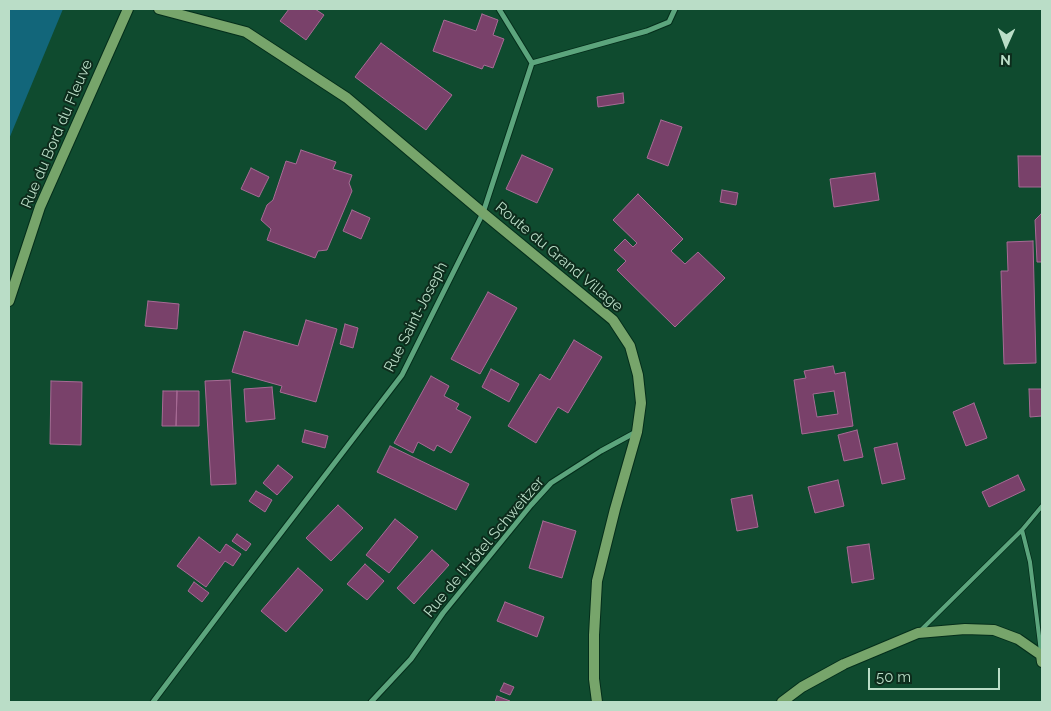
<!DOCTYPE html>
<html>
<head>
<meta charset="utf-8">
<style>
	body { margin:0 }
	#map { position:relative; width:1051px; height:711px; overflow:hidden; background:#0f4b2f; font-family:Raleway,sans-serif }
	canvas { display:block }
	.frame { position:absolute; inset:0; border:10px solid #baddc7; pointer-events:none }
	.north { position:absolute; left:981px; top:20px; width:50px; height:50px; -webkit-text-stroke:4px #0d2c1c; paint-order:stroke; rotate:182deg; font-size:14px; font-weight:700; line-height:20px; text-align:center; color:#baddc7 }
	.north::after { content:''; display:block; margin:auto; width:18px; height:22px; background:#baddc7; clip-path:polygon(50% 0,100% 100%,50% 72%,0 100%) }
	.scale { position:absolute; left:868px; top:668px; width:132px; height:22px; box-sizing:border-box; border:2px solid #baddc7; border-top:0; padding-left:6px; font-size:15px; line-height:18px; white-space:nowrap; color:#baddc7; -webkit-text-stroke:4px #0d2c1c; paint-order:stroke }
</style>
</head>
<body>
<div id="map">
<canvas width="1051" height="711"></canvas>
<div class="frame"></div>
<div class="north">N</div>
<div class="scale">50 m</div>
</div>
<script>
const ctx = document.querySelector('canvas').getContext('2d');
ctx.lineJoin = 'round';
function fill(path, color) {
  ctx.fillStyle = color;
  ctx.fill(path, 'evenodd');
}
function shape(rows) {
  const path = new Path2D();
  for (const r of rows) {
    path.moveTo(r[0], r[1]);
    for (let i = 2; i < r.length; i += 2) path.lineTo(r[i], r[i + 1]);
  }
  return path;
}
function strokePath(path, color, width, dash) {
  ctx.strokeStyle = color;
  ctx.lineWidth = width;
  ctx.lineCap = dash ? 'butt' : 'round';
  ctx.setLineDash(dash || []);
  ctx.stroke(path);
}
function write(font, color, halo, rows, align = 'center') {
  ctx.font = font + ' Raleway,sans-serif';
  ctx.lineWidth = 4;
  ctx.setLineDash([]);
  ctx.textBaseline = 'middle';
  ctx.strokeStyle = halo;
  ctx.fillStyle = color;
  for (const [text, x, y, turn = 0] of rows) {
    ctx.save();
    ctx.translate(x, y);
    ctx.rotate((+turn || 0) * Math.PI / 180);
    ctx.textAlign = isNaN(turn) ? turn : align;
    if (halo) ctx.strokeText(text, 0, 0);
    ctx.fillText(text, 0, 0);
    ctx.restore();
  }
}
const water = shape([
	[9,9,63,9,9,139]
]);
const building = shape([
	[289,9,315,9,324,15,306,40,280,21,289,9],
	[482,14,498,20,493,35,504,39,493,68,484,65,482,69,433,51,444,20,476,31,482,14],
	[381,43,452,95,426,130,355,77,381,43],
	[623,93,624,103,598,107,597,97,623,93],
	[661,120,682,127,668,166,647,158,661,120],
	[301,150,336,162,333,169,352,175,349,183,352,191,327,250,318,251,315,258,267,240,271,229,261,220,267,205,273,200,286,161,296,164,301,150],
	[522,155,553,169,537,203,506,189,522,155],
	[1018,156,1042,156,1042,187,1019,187,1018,156],
	[251,168,269,177,259,197,241,189,251,168],
	[875,173,879,200,834,207,830,179,875,173],
	[722,190,738,193,736,205,720,202,722,190],
	[638,194,683,239,671,251,685,264,698,252,725,278,675,327,617,270,626,261,614,250,625,239,633,247,637,243,613,220,638,194],
	[352,210,370,218,361,239,343,231,352,210],
	[1041,214,1042,214,1042,262,1037,262,1035,220,1041,214],
	[1033,241,1036,363,1004,364,1001,271,1008,271,1007,242,1033,241],
	[488,292,517,308,480,374,451,359,488,292],
	[148,301,179,304,177,329,145,326,148,301],
	[306,320,337,329,316,402,280,392,282,386,232,372,244,331,298,346,306,320],
	[345,324,358,328,353,348,340,344,345,324],
	[574,340,602,357,568,413,558,407,536,443,508,426,540,374,550,380,574,340],
	[833,366,835,374,845,372,853,426,802,434,794,380,806,378,804,371,833,366],
	[834,391,838,414,817,417,813,394,834,391],
	[491,369,519,384,509,402,482,387,491,369],
	[431,376,449,386,444,396,459,404,456,409,471,417,451,453,437,445,434,451,418,442,413,453,394,443,431,376],
	[230,380,236,484,211,485,205,381,230,380],
	[51,381,82,382,81,445,50,444,51,381],
	[272,387,275,419,246,422,244,389,272,387],
	[1029,389,1042,389,1042,416,1030,417,1029,389],
	[163,391,177,391,176,426,162,426,163,391],
	[177,391,199,391,199,426,176,426,177,391],
	[974,403,987,438,966,446,953,412,974,403],
	[305,430,328,436,325,448,302,442,305,430],
	[857,430,863,457,844,461,838,435,857,430],
	[897,443,905,479,882,484,874,448,897,443],
	[390,446,469,484,456,510,377,472,390,446],
	[278,465,293,477,277,495,263,483,278,465],
	[1018,475,1025,490,989,507,982,492,1018,475],
	[838,480,844,506,815,513,808,487,838,480],
	[256,491,272,500,265,512,249,501,256,491],
	[752,495,758,527,737,531,731,499,752,495],
	[338,505,363,528,331,561,306,538,338,505],
	[395,519,418,537,389,573,366,555,395,519],
	[543,521,576,531,562,578,529,568,543,521],
	[237,534,251,544,246,551,232,541,237,534],
	[199,537,220,553,226,544,241,554,233,566,225,561,206,587,177,566,199,537],
	[869,544,874,579,852,583,847,547,869,544],
	[432,550,449,565,414,604,397,588,432,550],
	[365,564,384,581,367,600,347,584,365,564],
	[298,568,323,590,286,632,261,611,298,568],
	[194,582,209,593,202,602,188,591,194,582],
	[505,602,544,617,537,637,497,621,505,602],
	[504,683,514,687,510,695,500,691,504,683],
	[497,696,510,701,510,702,495,702,497,696]
]);
const lane = shape([
	[922,629,1022,530],
	[1041,652,1030,562,1022,530,1042,506]
]);
const street = shape([
	[499,9,532,63],
	[153,702,238,589,402,375,483,213,532,63,647,31,669,22,675,9],
	[371,702,411,659,443,613,531,505,551,483,601,451,636,432]
]);
const secondary = shape([
	[159,9,246,32,347,98,483,213,613,320,630,346,638,375,641,403,637,432,615,509,597,581,594,635,594,679,597,702],
	[9,301,40,207,128,9],
	[782,702,802,687,844,664,918,633,965,629,994,630,1018,639,1041,655,1042,662]
]);
const streetNames = [
	["Rue du Bord du Fleuve",57,134,-67],
	["Route du Grand Village",559,257,40],
	["Rue Saint-Joseph",416,317,-63],
	["Rue de l'Hôtel Schweitzer",484,547,-50]
];
fill(water, '#12667a');
fill(building, '#79416a');
strokePath(building, '#a76b95', 1);
strokePath(lane, '#042e1b', 5.5);
strokePath(street, '#042e1b', 7);
strokePath(secondary, '#042e1b', 12);
strokePath(lane, '#5ca57d', 4);
strokePath(street, '#5ca57d', 5);
strokePath(secondary, '#77a56b', 10);
write('15px', '#baddc7', '#0d2c1c', streetNames);
</script>
</body>
</html>
